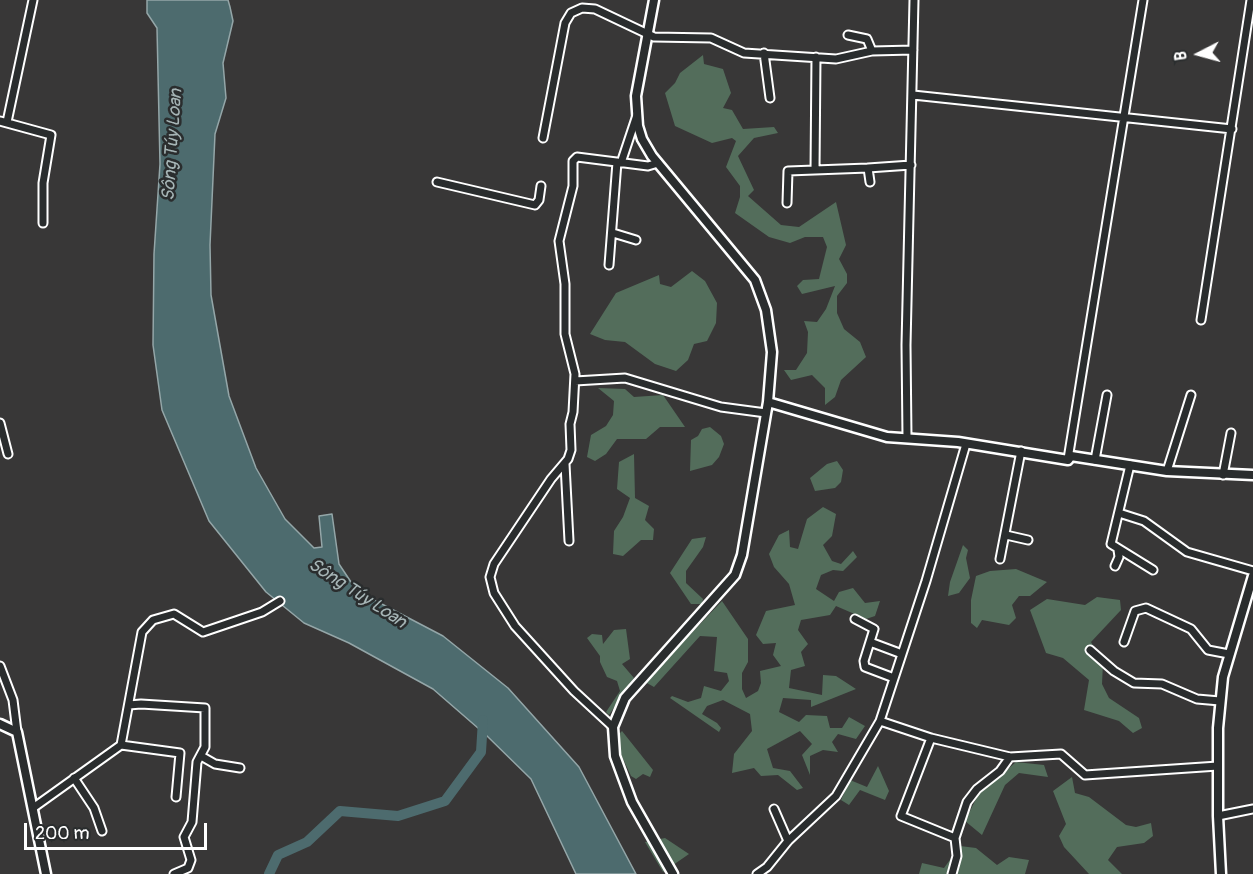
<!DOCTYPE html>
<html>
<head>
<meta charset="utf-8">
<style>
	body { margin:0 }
	#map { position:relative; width:1253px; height:874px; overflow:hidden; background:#383737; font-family:Pangolin,sans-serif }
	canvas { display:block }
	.north { position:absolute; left:1169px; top:24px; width:60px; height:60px; -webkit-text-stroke:4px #2a2d2e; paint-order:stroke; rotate:264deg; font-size:16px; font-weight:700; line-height:24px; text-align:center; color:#fff }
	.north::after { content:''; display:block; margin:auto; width:21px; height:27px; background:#fff; clip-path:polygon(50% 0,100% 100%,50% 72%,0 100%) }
	.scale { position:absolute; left:24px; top:823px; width:183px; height:27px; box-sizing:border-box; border:3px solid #fff; border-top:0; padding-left:8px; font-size:18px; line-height:21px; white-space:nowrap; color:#fff; -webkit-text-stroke:4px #2a2d2e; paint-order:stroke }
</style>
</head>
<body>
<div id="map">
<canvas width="1253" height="874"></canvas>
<div class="north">B</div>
<div class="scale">200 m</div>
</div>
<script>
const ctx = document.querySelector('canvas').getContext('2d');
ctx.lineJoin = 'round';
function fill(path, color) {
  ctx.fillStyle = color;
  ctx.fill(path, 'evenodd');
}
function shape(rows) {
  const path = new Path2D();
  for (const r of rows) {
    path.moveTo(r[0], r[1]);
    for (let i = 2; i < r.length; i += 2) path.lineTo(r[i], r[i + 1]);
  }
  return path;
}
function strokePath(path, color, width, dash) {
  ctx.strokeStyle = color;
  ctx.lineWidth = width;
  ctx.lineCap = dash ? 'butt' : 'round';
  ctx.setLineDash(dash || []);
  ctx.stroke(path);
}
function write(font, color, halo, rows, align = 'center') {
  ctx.font = font + ' Pangolin,sans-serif';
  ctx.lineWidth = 5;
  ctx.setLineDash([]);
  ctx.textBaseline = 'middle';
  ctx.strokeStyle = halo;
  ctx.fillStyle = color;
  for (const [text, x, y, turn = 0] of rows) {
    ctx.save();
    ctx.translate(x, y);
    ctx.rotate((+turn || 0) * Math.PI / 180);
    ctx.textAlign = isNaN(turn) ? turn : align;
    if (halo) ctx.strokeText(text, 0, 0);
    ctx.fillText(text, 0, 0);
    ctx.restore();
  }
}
const green = shape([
	[703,55,704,64,723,69,731,93,723,108,732,110,743,129,774,127,778,133,754,138,738,156,754,190,748,196,781,225,799,227,836,202,846,245,839,259,847,274,847,283,837,296,837,313,844,329,860,342,866,357,841,380,835,397,825,405,825,388,812,375,791,380,784,370,796,370,807,353,808,332,804,321,817,322,826,309,835,286,802,294,797,286,803,280,819,279,827,247,823,237,805,237,790,243,769,237,735,213,740,197,740,186,726,167,736,141,732,138,712,143,675,126,665,93,675,83,680,73],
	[692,271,705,281,717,303,716,323,707,341,694,344,688,360,676,371,655,364,625,342,605,340,590,334,616,293,659,275,660,284,671,287],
	[598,388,625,389,634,397,663,395,685,427,660,427,646,439,617,439,606,454,595,461,587,457,591,435,606,426,613,415,614,401],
	[710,427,721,436,724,444,719,457,712,465,690,471,691,440,698,436,702,429],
	[634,454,635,498,649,506,645,520,654,529,653,540,641,540,623,556,613,554,614,531,623,517,630,498,617,489,619,462],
	[837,461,843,470,841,482,835,488,815,491,810,478,827,464],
	[823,507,836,514,832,536,823,545,832,561,841,564,853,551,857,557,843,571,833,570,821,575,816,589,834,601,839,592,853,588,865,603,880,601,875,616,866,619,836,606,830,615,801,620,798,630,808,644,801,652,805,666,791,670,789,688,822,695,823,675,836,676,856,689,811,707,811,700,783,698,779,712,799,722,806,715,827,716,830,728,842,728,849,717,865,726,856,739,838,734,832,742,838,752,823,750,810,756,810,775,802,755,812,744,800,731,767,749,773,768,790,771,803,788,797,790,778,775,761,776,754,768,732,773,734,754,752,731,750,714,723,700,707,706,702,714,717,723,721,728,719,732,670,698,672,696,688,702,701,698,704,686,721,691,729,681,727,673,714,671,717,637,700,636,654,687,645,682,722,601,748,639,748,662,742,673,742,689,746,698,758,691,761,683,760,671,781,666,773,655,776,643,763,644,756,635,766,611,795,605,789,584,774,567,769,554,779,535,789,530,790,547,798,549,807,519],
	[706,537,703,547,686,571,686,583,703,599,702,604,691,604,670,573,692,539],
	[963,545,968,550,966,558,970,578,959,593,948,596,950,582],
	[1016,569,1047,582,1030,596,1019,596,1012,605,1016,618,1009,625,982,620,977,628,971,623,971,600,976,576,990,571],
	[1097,597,1120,600,1121,610,1091,642,1103,663,1102,684,1109,698,1139,718,1142,728,1133,733,1119,721,1084,710,1089,680,1063,658,1046,653,1030,610,1047,599,1085,605],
	[626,629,630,659,622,664,634,678,609,715,606,712,620,691,617,681,607,677,600,662,600,656,587,638,592,634,602,635,603,644,614,630],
	[622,731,653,770,650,777,643,774,636,779,631,776,618,748,616,737],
	[1016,762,1044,765,1048,777,1019,773,1005,785,982,835,965,821,978,795],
	[878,766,889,791,885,800,860,790,849,805,841,800,850,780,867,787],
	[1072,777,1075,793,1089,797,1126,825,1136,827,1151,823,1153,836,1144,843,1117,847,1108,860,1122,874,1089,874,1064,847,1059,836,1066,824,1053,791],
	[665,838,689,854,663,872,645,842],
	[960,846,976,848,997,865,1009,857,1029,860,1025,874,919,874,922,863,944,868]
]);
const water = shape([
	[147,0,228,0,230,7,233,21,223,63,226,98,215,134,210,245,211,295,229,396,256,468,285,519,314,548,322,547,319,516,332,514,339,564,357,591,443,636,508,688,579,767,636,874,576,874,531,779,486,735,433,689,349,643,304,623,266,592,209,521,162,410,153,345,154,254,160,164,157,28,147,13,147,0]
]);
const river = shape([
	[269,874,278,855,307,842,340,811,398,816,445,801,481,752,483,720]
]);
const minor = shape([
	[848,35,867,39,872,51],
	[764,53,770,98],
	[913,95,1232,129],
	[0,121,51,135,43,183,43,223],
	[7,122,33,0],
	[543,138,565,23,571,13,582,8,595,9,654,37,711,38,744,53,836,59,872,51,913,50],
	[621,163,637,115],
	[868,168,911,165],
	[815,170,816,57],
	[437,182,535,205,539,200,541,186],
	[787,203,788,171,868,168,870,182],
	[613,233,636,240],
	[609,265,617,162],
	[1201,320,1251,0],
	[575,381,625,378,721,407,766,413],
	[0,423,8,454],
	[907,437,906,345,914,0],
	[1068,459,1143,0],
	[1095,460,1107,395],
	[565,464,569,541],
	[1130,465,1111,544,1153,570],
	[1167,471,1191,395],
	[1223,475,1231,433],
	[1119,513,1144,521,1187,552,1253,571],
	[1006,535,1028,540],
	[1000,559,1021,451],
	[1115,566,1119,557,1118,550],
	[855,619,874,629,864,661,865,667,894,678],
	[870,642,902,654],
	[1124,642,1135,611,1146,608,1191,629,1208,650,1229,654],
	[1090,650,1114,671,1134,683,1162,684,1197,699,1220,701],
	[0,666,13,700,17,732],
	[129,705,141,704,205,708,205,747,197,762,192,822,184,837,191,860,188,868,174,874],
	[880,721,931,738,1010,757,1061,754,1085,775,1218,766],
	[613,727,574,691,515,626,494,593,490,577,494,564,551,479,568,459,571,450,570,424,573,412,575,374,565,334,565,284,559,241,573,186,573,161,577,157,648,166,658,163],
	[931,738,901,816,955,838],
	[121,745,142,632,153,620,174,614,203,632,262,612,280,601],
	[201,756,215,764,240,768],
	[74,778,94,808,102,831],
	[33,808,121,745,180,753,176,797],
	[774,809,788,841],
	[1218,816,1253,809],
	[757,874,767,867,788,841,836,796,880,721,926,581,966,444],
	[952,874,957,856,955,838,967,802,977,789,1000,771,1010,757]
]);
const tertiary = shape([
	[654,0,636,96,638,126,642,139,652,156,755,280,766,310,772,352,768,402,742,555,735,575,625,698,613,727,615,756,632,802,673,874],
	[768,402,887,437,958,442,1068,460,1071,456,1167,471,1253,475],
	[0,724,17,732,46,874],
	[1221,874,1218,816,1218,728,1223,677,1253,576]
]);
const waterNames = [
	["Sông Túy Loan",173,145,-86],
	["Sông Túy Loan",357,594,33]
];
fill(green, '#536d5b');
fill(water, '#4d6b6e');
strokePath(water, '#94a6a8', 1.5);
strokePath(river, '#4d6b6e', 10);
strokePath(minor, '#fff', 11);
strokePath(tertiary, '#fff', 13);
strokePath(minor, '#2a2d2e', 7);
strokePath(tertiary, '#2a2d2e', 8);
write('italic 18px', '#a6b5b6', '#2a2d2e', waterNames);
</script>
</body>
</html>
